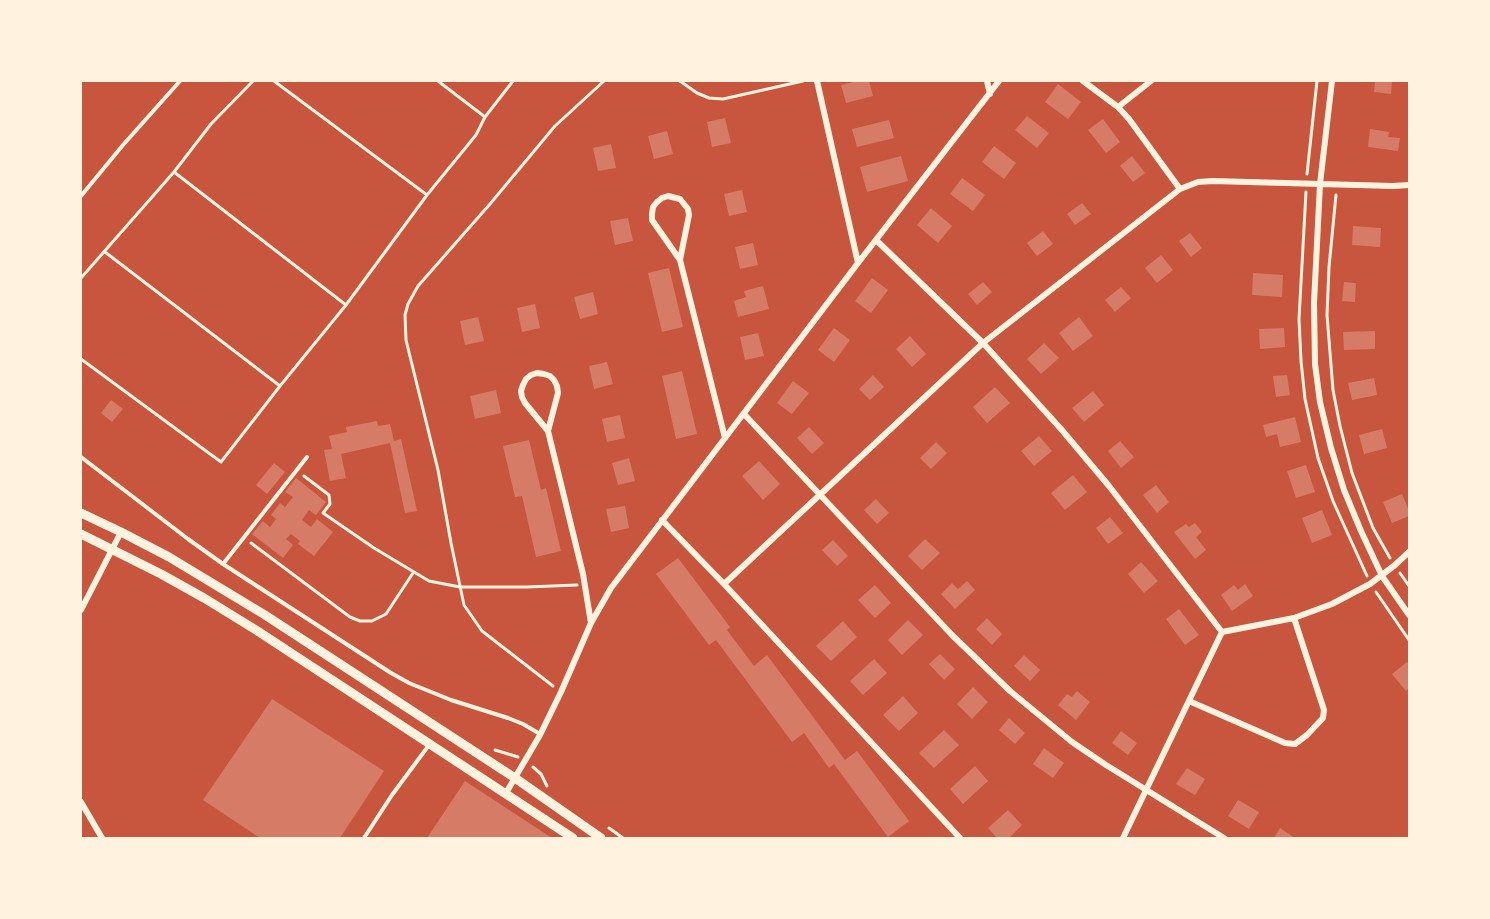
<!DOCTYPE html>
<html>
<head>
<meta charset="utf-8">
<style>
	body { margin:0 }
	#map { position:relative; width:1490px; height:919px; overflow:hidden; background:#c8553d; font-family:"Public Sans",sans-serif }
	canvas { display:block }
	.frame { position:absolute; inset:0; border:82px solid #fff3e0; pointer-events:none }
</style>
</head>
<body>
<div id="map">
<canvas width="1490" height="919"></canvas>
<div class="frame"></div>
</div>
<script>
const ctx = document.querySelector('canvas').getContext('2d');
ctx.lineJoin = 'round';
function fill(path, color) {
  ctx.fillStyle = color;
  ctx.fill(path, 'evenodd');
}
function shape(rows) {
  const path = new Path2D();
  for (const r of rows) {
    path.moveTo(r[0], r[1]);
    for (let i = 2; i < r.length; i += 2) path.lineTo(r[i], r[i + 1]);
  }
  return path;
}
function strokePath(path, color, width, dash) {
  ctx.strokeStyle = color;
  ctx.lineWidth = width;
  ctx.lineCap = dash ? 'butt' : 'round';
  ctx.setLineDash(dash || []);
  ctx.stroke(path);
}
const building = shape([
	[857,81,869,81,873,96,846,103,841,85],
	[1375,81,1392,81,1391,94,1374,92],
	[1058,84,1081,102,1068,119,1045,102],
	[1027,116,1049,133,1037,148,1015,130],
	[725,118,731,143,712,147,707,122],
	[1103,119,1120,142,1106,153,1088,130],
	[889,120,894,138,857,147,852,129],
	[1370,129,1389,132,1388,137,1400,138,1398,151,1368,147],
	[667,131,673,154,654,159,648,136],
	[611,144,616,168,598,171,593,148],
	[994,146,1016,163,1004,179,982,162],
	[901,156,908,181,867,192,860,167],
	[1132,156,1145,173,1133,182,1120,166],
	[962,178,985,195,973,211,950,194],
	[742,190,747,212,729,216,724,194],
	[1082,203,1091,214,1075,225,1067,214],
	[931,208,952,226,938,243,917,225],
	[628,218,633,241,615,245,610,221],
	[1353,226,1381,228,1380,247,1352,245],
	[1043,231,1053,244,1037,256,1027,243],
	[1190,233,1202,248,1191,257,1179,241],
	[753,243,758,265,740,269,735,247],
	[1161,255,1173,270,1157,283,1145,268],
	[669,268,683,327,662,332,648,273],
	[1253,273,1283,275,1282,297,1252,295],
	[872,278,888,290,871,313,855,301],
	[983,282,992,292,977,305,968,294],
	[1344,282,1356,283,1355,302,1342,301],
	[763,286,769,309,738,317,734,301,746,297,744,291],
	[1121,287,1131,298,1115,312,1105,300],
	[593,292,598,314,580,319,574,297],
	[535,304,540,328,522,332,517,308],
	[478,317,484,341,465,345,460,321],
	[1079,317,1093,336,1073,351,1059,333],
	[834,328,850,340,834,362,818,350],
	[1284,328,1285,347,1260,349,1259,329],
	[1375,331,1375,349,1344,350,1343,332],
	[758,333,764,356,745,360,740,337],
	[910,336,926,354,912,367,896,349],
	[1044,343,1059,358,1041,374,1027,359],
	[607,362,613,384,594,389,589,366],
	[682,371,697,434,676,439,662,376],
	[873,375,884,387,870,400,859,389],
	[1287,375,1290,395,1276,397,1273,376],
	[1374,378,1377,395,1352,400,1348,383],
	[793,381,809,393,792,414,777,403],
	[995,387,1010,403,987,423,973,407],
	[496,390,501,413,475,419,470,396],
	[1093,391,1104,405,1084,422,1072,408],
	[111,400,123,409,112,422,101,413],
	[620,415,625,438,607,442,602,419],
	[1295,417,1301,442,1280,447,1277,434,1266,437,1263,425],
	[377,421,378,426,390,424,394,441,401,439,417,511,405,513,390,443,341,454,346,478,330,481,324,450,332,449,329,436,347,432,346,427],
	[809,427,824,443,812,454,797,438],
	[1382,429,1387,448,1364,454,1359,435],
	[1039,436,1052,451,1034,466,1021,451],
	[529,440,541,490,546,488,561,551,536,557,522,496,515,497,503,446],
	[1120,441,1134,457,1121,468,1108,451],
	[936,442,947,453,931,469,920,458],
	[629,458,635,481,618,485,612,463],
	[759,461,780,484,763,500,742,476],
	[274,463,285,472,267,494,256,485],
	[1306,465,1315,492,1296,498,1287,471],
	[1073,475,1087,492,1065,510,1051,493],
	[296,478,326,502,316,515,309,510,302,520,311,527,317,519,333,532,314,556,298,544,300,541,291,534,286,539,293,545,283,558,252,534,263,521,270,527,276,519,271,515,280,503,285,507,293,497,285,492],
	[1156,485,1169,502,1157,513,1143,495],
	[1402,494,1409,511,1409,516,1392,523,1383,502],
	[876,499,889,513,877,524,864,510],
	[625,506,629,528,611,532,606,509],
	[1322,510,1332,535,1312,543,1302,518],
	[1110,517,1123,533,1108,544,1096,528],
	[1195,523,1202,532,1196,537,1206,550,1195,559,1174,532,1186,524,1189,527],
	[925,539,940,553,922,570,908,556],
	[833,540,848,556,837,566,822,550],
	[678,558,730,627,727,630,754,666,767,655,845,760,857,751,909,821,888,837,834,764,829,768,804,733,792,742,716,640,709,645,656,574],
	[1141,562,1158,581,1144,593,1128,574],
	[967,581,975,590,955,609,941,594,952,583,958,589],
	[1245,584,1253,596,1232,611,1221,595,1234,585,1238,590],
	[875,585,891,603,875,618,858,600],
	[1179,609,1199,635,1185,645,1166,619],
	[987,618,1002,634,992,645,976,629],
	[908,620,923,635,902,655,888,640],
	[843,621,857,637,831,661,816,646],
	[940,654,955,669,944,680,929,664],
	[1024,655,1040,670,1030,681,1014,666],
	[874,659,887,673,863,695,850,681],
	[1407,662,1409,664,1409,688,1406,691,1392,674],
	[973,687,988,702,972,719,957,704],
	[1077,691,1090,702,1076,720,1058,705,1067,694,1072,697],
	[903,696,918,713,899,731,883,715],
	[272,699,384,771,340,838,260,838,203,800],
	[1009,718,1025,733,1015,744,999,730],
	[944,730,959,745,934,768,919,753],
	[1121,731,1137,743,1128,755,1112,743],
	[1044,748,1064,763,1053,778,1033,764],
	[975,766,988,781,963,804,950,789],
	[1187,768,1205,779,1195,795,1176,784],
	[465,781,552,838,427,838],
	[1238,800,1259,812,1249,829,1228,816],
	[1008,810,1022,825,1009,838,997,838,988,828],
	[1280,828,1295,838,1274,838]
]);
const path = shape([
	[274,81,427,195,476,135,485,117,513,81],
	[438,81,485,117],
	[680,81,697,93,709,98,723,99,803,81],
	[174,172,346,305],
	[1307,174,1317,81],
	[1306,192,1299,319,1301,361,1305,399,1318,458,1333,501,1367,576],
	[1336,195,1329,267,1327,315,1333,390,1340,426,1352,473,1373,528,1390,558],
	[105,252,280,386],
	[81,278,174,172,211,124,253,81],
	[81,359,221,462,280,386,346,305,427,195],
	[304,476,329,495,330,504,323,513,374,548,429,581,460,587,527,587,577,585],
	[251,543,350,617,360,621,372,621,386,614,413,573],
	[1400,573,1409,586],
	[1376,592,1409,640],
	[553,686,482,631,464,605,451,543,438,470,406,340,405,315,408,304,418,286,490,204,555,126,604,81],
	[495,750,518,757],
	[533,767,541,774,547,786],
	[609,828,623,838]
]);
const service = shape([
	[81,196,123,145,180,81],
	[81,457,188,539,223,564,391,673,409,683,451,700,508,718,523,724,540,734],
	[223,564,307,457],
	[364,838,392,795,429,745]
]);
const minor = shape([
	[817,81,858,263],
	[987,81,990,94],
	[1083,81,1118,107,1129,119,1180,189],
	[1332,81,1320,184,1314,303,1315,364,1320,402,1331,448,1344,490,1361,531,1382,576,1409,615],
	[1118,107,1151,81],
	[876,240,983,343,1061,429,1109,486,1222,632],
	[680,260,652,220,652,214,653,207,657,202,662,198,668,196,680,199,688,209,689,215,680,260,725,438],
	[744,414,952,635,1010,691,1072,742,1106,765,1224,838],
	[548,431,525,403,522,397,521,391,523,385,526,379,531,375,537,373,544,374,550,376,554,380,557,386,558,393,548,431,583,574,591,623],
	[662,520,724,584,960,838],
	[724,584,983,343,1180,189,1198,182,1213,181,1393,186,1409,185],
	[81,610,121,532],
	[1222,632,1294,618,1332,604,1370,584,1395,565,1409,552],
	[1189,701,1285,743,1295,744,1307,735,1323,718,1324,710,1294,618],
	[506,793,540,735,561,692,591,623,611,588,858,263,999,81],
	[81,802,102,838],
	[1123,838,1222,632]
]);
const tertiary = shape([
	[81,513,121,532,169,557,265,615,515,778,601,838],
	[81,534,161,574,204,598,256,630,573,838]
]);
fill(building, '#d67c66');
strokePath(path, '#fff3e0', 3);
strokePath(service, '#fff3e0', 4);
strokePath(minor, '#fff3e0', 6);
strokePath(tertiary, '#fff3e0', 9);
</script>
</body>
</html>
